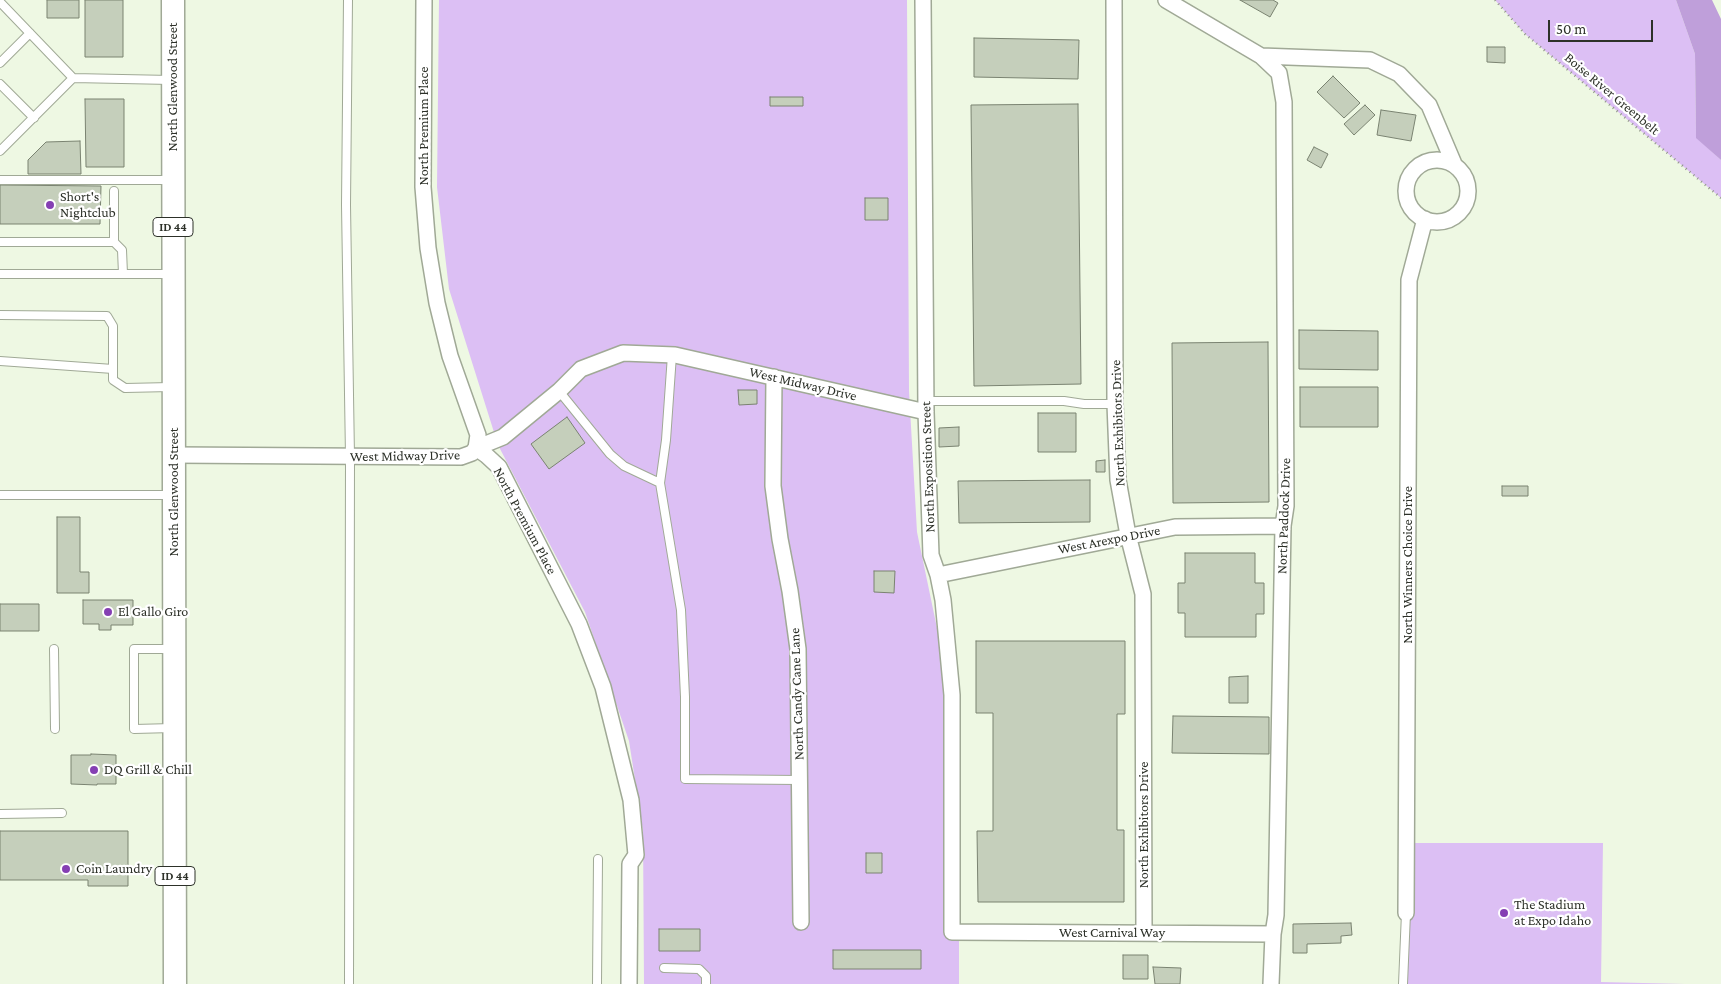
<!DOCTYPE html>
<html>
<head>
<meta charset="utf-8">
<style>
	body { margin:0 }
	#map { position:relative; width:1721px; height:984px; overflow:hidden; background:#eef8e3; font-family:"Crimson Pro",serif }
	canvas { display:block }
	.scale { position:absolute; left:1548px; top:20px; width:105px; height:22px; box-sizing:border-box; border:2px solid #2d3129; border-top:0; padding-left:6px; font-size:15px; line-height:18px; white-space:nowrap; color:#2d3129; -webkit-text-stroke:4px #fff; paint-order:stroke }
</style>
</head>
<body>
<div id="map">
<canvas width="1721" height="984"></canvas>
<div class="scale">50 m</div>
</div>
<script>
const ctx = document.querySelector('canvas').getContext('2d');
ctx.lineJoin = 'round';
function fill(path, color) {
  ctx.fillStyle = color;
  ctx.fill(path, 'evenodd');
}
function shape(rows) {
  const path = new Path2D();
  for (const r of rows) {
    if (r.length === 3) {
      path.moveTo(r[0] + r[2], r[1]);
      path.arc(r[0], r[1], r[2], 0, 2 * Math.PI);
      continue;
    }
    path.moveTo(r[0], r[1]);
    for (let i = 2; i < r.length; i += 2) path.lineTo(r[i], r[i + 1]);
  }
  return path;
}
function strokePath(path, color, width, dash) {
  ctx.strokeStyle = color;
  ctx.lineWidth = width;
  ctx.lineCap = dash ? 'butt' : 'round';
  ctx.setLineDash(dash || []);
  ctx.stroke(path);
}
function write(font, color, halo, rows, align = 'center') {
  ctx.font = font + ' "Crimson Pro",serif';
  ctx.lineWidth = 4.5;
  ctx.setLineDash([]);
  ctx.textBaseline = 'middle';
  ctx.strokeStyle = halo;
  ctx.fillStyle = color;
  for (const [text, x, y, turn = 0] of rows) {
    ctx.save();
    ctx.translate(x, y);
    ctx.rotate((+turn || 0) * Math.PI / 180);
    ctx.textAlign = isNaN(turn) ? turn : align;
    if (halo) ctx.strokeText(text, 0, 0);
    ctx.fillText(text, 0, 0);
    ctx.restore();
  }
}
const green = shape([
	[439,0,907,0,909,391,917,532,959,734,959,984,644,984,643,831,629,741,585,612,498,445,449,289,437,187],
	[1495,0,1676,0,1695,54,1696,137,1721,160,1721,198,1525,34],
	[1406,843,1603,843,1601,982,1685,984,1407,984]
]);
const water = shape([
	[1676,0,1712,0,1721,19,1721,160,1696,138,1695,54]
]);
const building = shape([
	[47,0,79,0,79,18,47,18,47,0],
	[85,0,123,0,123,57,85,57,85,0],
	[1240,0,1273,0,1278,3,1270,17,1240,0],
	[974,38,1079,40,1078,79,974,77,974,38],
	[1487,47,1505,47,1505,63,1487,62,1487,47],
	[1333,76,1360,103,1344,118,1317,92,1333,76],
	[770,97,803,97,803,106,770,106,770,97],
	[85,99,124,99,124,167,86,167,85,99],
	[1078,104,1081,384,974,386,971,105,1078,104],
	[1365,105,1375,115,1354,135,1344,124,1365,105],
	[1381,110,1416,115,1411,141,1377,135,1381,110],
	[80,141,81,174,28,174,28,160,46,142,80,141],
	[1314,147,1328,154,1321,168,1307,160,1314,147],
	[0,185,101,186,100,224,0,224,0,185],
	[865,198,888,198,888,220,865,220,865,198],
	[1299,330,1378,331,1378,370,1299,369,1299,330],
	[1268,342,1269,502,1173,503,1172,343,1268,342],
	[1300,387,1378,387,1378,427,1300,427,1300,387],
	[738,390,757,390,757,404,739,405,738,390],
	[1038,413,1076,413,1076,452,1038,452,1038,413],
	[567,417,585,443,549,469,531,444,567,417],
	[959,427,959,446,939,447,939,428,959,427],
	[1105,460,1105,472,1096,472,1096,461,1105,460],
	[1090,480,1090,522,959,523,958,481,1090,480],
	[1502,486,1528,486,1528,496,1502,496,1502,486],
	[57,517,80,517,80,572,89,572,89,593,57,593,57,517],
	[1185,553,1255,553,1255,583,1264,583,1264,614,1256,614,1256,637,1185,637,1185,613,1178,613,1178,583,1185,583,1185,553],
	[874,571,895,571,894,593,874,592,874,571],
	[83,600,133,600,133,625,111,625,111,630,99,630,99,624,83,624,83,600],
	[0,604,39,604,39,631,0,631,0,604],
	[976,641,1125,641,1125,714,1117,714,1117,830,1124,830,1124,902,978,902,977,831,993,831,993,713,976,713,976,641],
	[1248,676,1248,703,1229,703,1229,677,1248,676],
	[1173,716,1269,717,1269,754,1172,753,1173,716],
	[91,754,116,755,116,784,97,784,97,785,71,784,71,755,91,755,91,754],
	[0,831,128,831,128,886,88,886,88,880,0,880,0,831],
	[866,853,882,853,882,873,866,873,866,853],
	[1351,923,1352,935,1341,936,1341,943,1307,944,1307,953,1293,953,1293,924,1351,923],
	[659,929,700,929,700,951,659,951,659,929],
	[833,950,921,950,921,969,833,969,833,950],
	[1123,955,1148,955,1148,979,1123,979,1123,955],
	[1153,967,1181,968,1180,984,1155,984,1153,967]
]);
const path = shape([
	[1495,0,1525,34,1721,198]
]);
const lane = shape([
	[348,0,346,205,350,457,349,984],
	[0,2,73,78,171,80],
	[0,63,30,33],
	[0,84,34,118],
	[0,151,73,78],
	[0,180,170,180],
	[114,191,114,242],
	[0,242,114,242,122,250,123,274],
	[0,274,170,274],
	[0,315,107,316,113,326,113,380,125,388,171,387],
	[0,361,113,369],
	[559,391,610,454,624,466,660,483,681,610,685,697,685,779,800,780],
	[926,401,1064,401,1084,404,1115,404],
	[660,483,666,440,672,355],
	[0,495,172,495],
	[54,649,55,729],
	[172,649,134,649,134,729,173,728],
	[0,814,62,813],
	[664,968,699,969,706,976,706,984],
	[597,984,598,859],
	[1403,984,1406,913]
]);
const street = shape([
	[424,0,423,187,428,248,437,303,450,356,478,435,476,448,486,455,499,467,579,624,603,687,631,800,636,855,630,864,629,984],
	[923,0,926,412,931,555,938,575,943,600,952,695,952,932,1273,934],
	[1114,0,1115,404,1118,480,1128,535,1143,594,1144,933],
	[1166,0,1261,56,1370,60,1399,74,1429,105,1454,164],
	[1261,56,1279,73,1284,102,1286,506,1283,526,1276,915,1273,934,1271,984],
	[1437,191,31],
	[774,377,773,486,780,539,790,591,798,649,801,922],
	[174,455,461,457,472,453,476,448,503,437,559,391,581,369,623,353,675,355,926,412],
	[938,575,1175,527,1283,526],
	[1406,913,1409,280,1425,219]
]);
const primary = shape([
	[173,0,175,984]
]);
const markers = [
	[50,205,5,"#853fb3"],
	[108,612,5,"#853fb3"],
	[94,770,5,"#853fb3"],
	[66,869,5,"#853fb3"],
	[1504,913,5,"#853fb3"]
];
const shields = [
	[173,227,40],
	[175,876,40]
];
const shieldNames = [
	["ID 44",173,227],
	["ID 44",175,876]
];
const streetNames = [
	["North Glenwood Street",173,87,-90],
	["Boise River Greenbelt",1612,94,40],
	["North Premium Place",424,126,-90],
	["West Midway Drive",803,384,13],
	["North Exhibitors Drive",1118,423,-92],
	["West Midway Drive",405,456,-1],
	["North Exposition Street",928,467,-92],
	["North Glenwood Street",174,492,-90],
	["North Paddock Drive",1284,516,-88],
	["North Premium Place",525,521,62],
	["West Arexpo Drive",1109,540,-11],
	["North Winners Choice Drive",1408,565,-90],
	["North Candy Cane Lane",797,694,-92],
	["North Exhibitors Drive",1144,825,-90],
	["West Carnival Way",1112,933]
];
const poiNames = [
	["Short's",60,197],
	["Nightclub",60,213],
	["El Gallo Giro",118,612],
	["DQ Grill & Chill",104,770],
	["Coin Laundry",76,869],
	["The Stadium",1514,905],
	["at Expo Idaho",1514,921]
];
fill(green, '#dcbff4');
fill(water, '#bf9fda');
fill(building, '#c5cfbb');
strokePath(building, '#7a8371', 1);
strokePath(lane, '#a0a996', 10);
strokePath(street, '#a0a996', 18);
strokePath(primary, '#a0a996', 25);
strokePath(path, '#909788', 2.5, [1, 4]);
strokePath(lane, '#fff', 8);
strokePath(street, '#fff', 15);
strokePath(primary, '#fff', 22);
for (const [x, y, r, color] of markers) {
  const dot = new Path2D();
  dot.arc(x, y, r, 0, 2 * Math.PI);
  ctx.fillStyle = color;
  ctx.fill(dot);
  strokePath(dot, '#fff', 2);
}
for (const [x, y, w] of shields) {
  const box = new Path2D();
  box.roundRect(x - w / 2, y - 9.5, w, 19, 4);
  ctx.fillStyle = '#fff';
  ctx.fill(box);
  strokePath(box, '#2d3129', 1);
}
write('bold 12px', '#2d3129', null, shieldNames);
write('14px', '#2d3129', '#fff', streetNames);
write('14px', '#2d3129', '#fff', poiNames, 'left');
</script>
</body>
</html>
